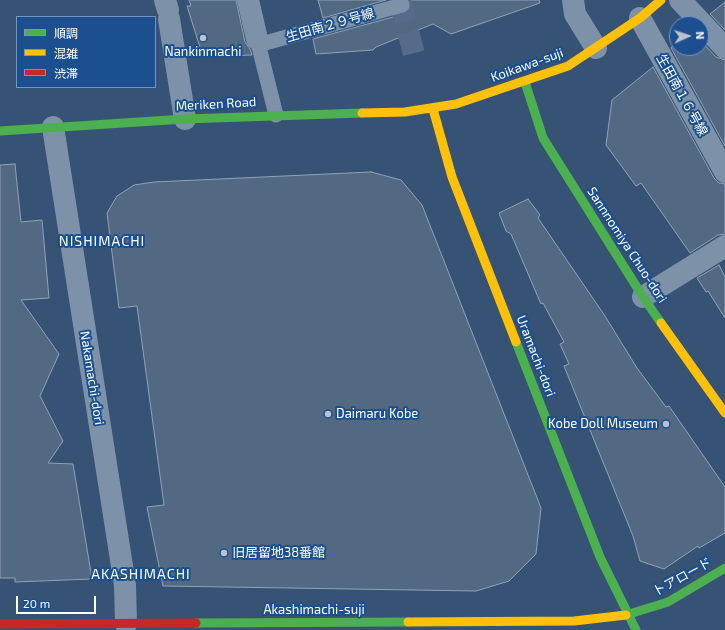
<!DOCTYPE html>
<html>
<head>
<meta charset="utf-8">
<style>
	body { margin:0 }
	#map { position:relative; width:725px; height:630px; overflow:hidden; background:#365274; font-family:"Exo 2","Noto Sans JP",sans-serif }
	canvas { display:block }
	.legend { position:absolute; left:16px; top:16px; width:140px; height:72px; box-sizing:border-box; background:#1b4f8f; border:1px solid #7695bc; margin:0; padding:5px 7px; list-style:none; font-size:12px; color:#fff }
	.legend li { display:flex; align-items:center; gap:8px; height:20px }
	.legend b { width:20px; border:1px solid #7695bc }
	.north { position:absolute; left:669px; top:16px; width:40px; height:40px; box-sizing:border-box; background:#1b4f8f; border:1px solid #7695bc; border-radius:50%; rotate:87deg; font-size:11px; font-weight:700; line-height:16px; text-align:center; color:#fff }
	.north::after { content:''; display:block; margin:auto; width:14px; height:18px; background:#b9c2ce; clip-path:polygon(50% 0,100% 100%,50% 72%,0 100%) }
	.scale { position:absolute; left:16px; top:596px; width:80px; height:18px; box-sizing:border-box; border:2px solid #fff; border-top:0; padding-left:5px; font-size:12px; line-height:14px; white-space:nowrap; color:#fff; -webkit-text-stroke:3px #1b4f8f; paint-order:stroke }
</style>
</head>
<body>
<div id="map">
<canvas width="725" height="630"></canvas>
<ul class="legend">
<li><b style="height:5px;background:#4caf50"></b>順調</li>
<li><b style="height:5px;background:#ffc107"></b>混雑</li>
<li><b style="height:5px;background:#c62828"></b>渋滞</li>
</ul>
<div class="north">N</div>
<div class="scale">20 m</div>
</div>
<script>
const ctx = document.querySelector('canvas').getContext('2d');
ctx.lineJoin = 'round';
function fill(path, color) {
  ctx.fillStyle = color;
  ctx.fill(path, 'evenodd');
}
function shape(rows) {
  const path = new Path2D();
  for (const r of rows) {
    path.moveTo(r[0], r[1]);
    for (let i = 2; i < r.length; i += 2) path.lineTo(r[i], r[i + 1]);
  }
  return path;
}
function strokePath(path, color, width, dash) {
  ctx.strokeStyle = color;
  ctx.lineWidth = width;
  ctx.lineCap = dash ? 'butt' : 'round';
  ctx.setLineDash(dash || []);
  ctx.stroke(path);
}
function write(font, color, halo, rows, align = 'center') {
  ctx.font = font + ' "Exo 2","Noto Sans JP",sans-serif';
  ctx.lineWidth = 4;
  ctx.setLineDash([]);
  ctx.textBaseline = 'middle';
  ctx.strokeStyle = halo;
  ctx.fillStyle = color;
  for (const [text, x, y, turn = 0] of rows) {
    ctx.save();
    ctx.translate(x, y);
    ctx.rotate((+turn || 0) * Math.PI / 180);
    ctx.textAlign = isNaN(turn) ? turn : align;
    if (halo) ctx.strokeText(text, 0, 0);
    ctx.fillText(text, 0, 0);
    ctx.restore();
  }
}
const building = shape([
	[189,0,236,0,245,42,250,49,252,55,203,57,187,6,191,6,189,0],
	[318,0,386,0,323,18,318,0],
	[409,0,539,0,540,3,451,34,433,24,376,47,373,50,316,54,313,39,404,14,411,8,409,0],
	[725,2,725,30,710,14,725,2],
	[701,41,716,57,725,60,725,146,671,48,677,42,677,48,701,48,701,41],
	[653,67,714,178,719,183,725,184,725,234,718,235,690,253,641,183,636,186,606,145,612,100,653,67],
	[15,164,21,222,42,220,49,298,21,300,59,354,40,396,63,441,48,463,73,464,92,579,15,582,15,578,0,578,0,165,15,164],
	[371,172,401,180,422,205,541,508,536,554,509,581,476,591,163,586,147,507,164,505,137,306,119,308,107,213,117,196,134,185,154,182,371,172],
	[528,199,540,215,538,218,605,316,637,368,666,407,669,406,725,487,725,533,699,548,698,546,664,569,640,561,633,536,564,366,569,364,560,344,564,342,543,303,541,304,511,234,506,231,499,213,528,199],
	[719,265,725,277,725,318,708,291,706,292,697,278,719,265]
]);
const streetTunnel = shape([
	[400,0,415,58]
]);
const lane = shape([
	[257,39,276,115],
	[258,45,402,5]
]);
const street = shape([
	[165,0,168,10],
	[248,0,257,39],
	[573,0,575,14,596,48],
	[680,0,725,48],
	[640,18,725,172],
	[169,19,185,119],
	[53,127,125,585,126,624],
	[643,297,725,246]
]);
const fast = shape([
	[525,82,543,138,643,297,661,323],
	[0,131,185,119,362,113],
	[516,342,600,557,636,630],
	[626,615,668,602,725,568],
	[196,623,408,622]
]);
const slow = shape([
	[433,109,452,177,516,342],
	[362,113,405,112,456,104,568,66,640,18,661,0],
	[661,323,725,413],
	[408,622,574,621,626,615]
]);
const jam = shape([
	[0,624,196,623]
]);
const markers = [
	[203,38,4,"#b9c2ce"],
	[328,414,4,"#b9c2ce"],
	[666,424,4,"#b9c2ce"],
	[224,553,4,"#b9c2ce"]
];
const streetNames = [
	["生田南２９号線",330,25,-16],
	["Koikawa-suji",527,65,-20],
	["生田南１６号線",682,95,61],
	["Meriken Road",216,104,-3],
	["Sannnomiya Chuo-dori",627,245,57],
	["Uramachi-dori",536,356,69],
	["Nakamachi-dori",92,378,81],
	["トアロード",682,577,-29],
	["Akashimachi-suji",314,610]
];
const poiNames = [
	["Nankinmachi",203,52,"center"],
	["Daimaru Kobe",336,414],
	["Kobe Doll Museum",658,424,"right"],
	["旧居留地38番館",232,553]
];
const neighbourhoodNames = [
	["NISHIMACHI",102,241],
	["AKASHIMACHI",141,574]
];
fill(building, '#526984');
strokePath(building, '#92a2b6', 1);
strokePath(streetTunnel, '#546c89', 22, [22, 11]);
strokePath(lane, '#7d92a8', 15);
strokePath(street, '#7d92a8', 22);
strokePath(fast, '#4caf50', 9);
strokePath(slow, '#ffc107', 9);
strokePath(jam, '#c62828', 9);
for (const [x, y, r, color] of markers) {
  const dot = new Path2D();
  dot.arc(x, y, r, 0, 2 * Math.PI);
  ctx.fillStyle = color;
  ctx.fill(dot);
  strokePath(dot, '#1b4f8f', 1.5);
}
write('13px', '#fff', '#1b4f8f', streetNames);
write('13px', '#fff', '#1b4f8f', poiNames, 'left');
ctx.letterSpacing = '1px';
write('14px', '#fff', '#1b4f8f', neighbourhoodNames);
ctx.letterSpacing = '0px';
</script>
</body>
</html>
